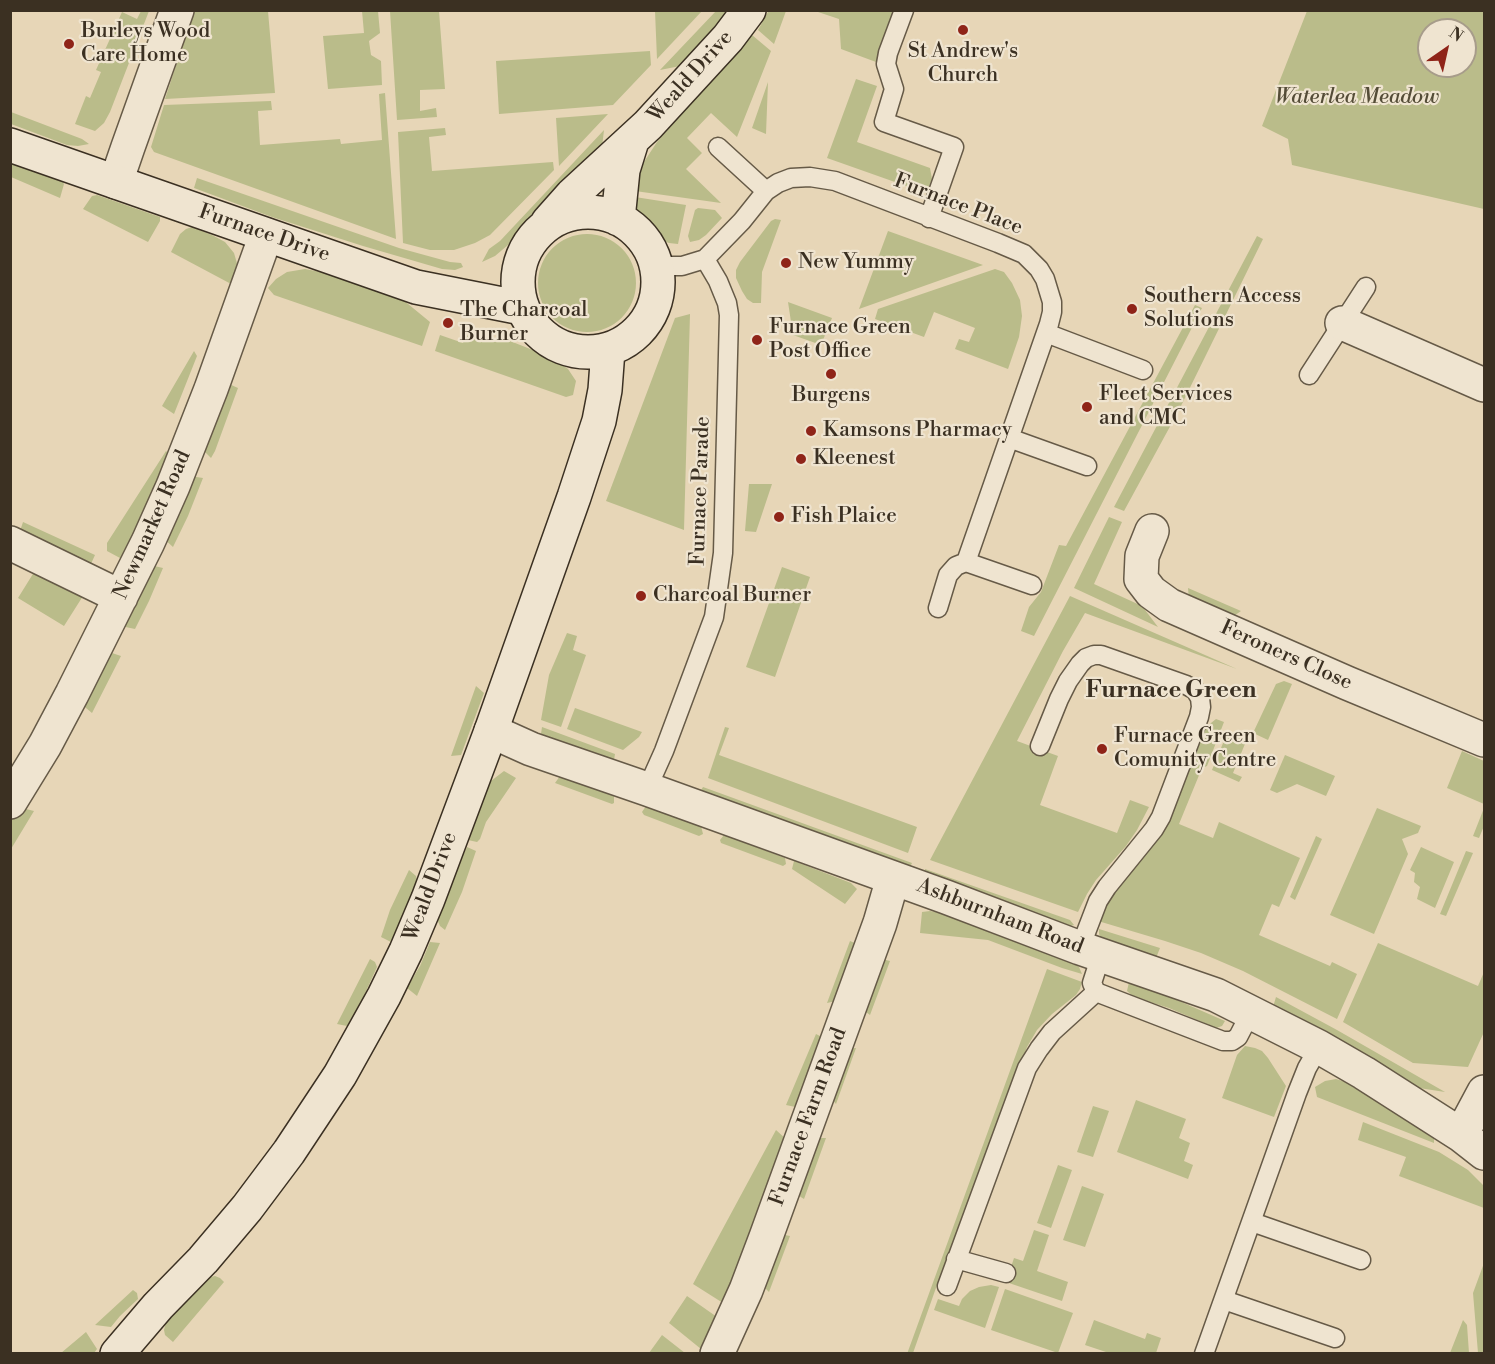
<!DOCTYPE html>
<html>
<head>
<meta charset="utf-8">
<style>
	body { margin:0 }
	#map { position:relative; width:1495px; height:1364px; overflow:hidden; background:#e7d6b7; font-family:"Libre Bodoni",serif }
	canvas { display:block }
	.frame { position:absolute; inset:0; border:12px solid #3b3022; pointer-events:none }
	.north { position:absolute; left:1417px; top:18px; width:60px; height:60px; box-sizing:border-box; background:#efe4d0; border:2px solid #a79c8a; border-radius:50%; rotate:34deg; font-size:16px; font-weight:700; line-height:24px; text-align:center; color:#3b3022 }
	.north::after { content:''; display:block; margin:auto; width:21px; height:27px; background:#8f2418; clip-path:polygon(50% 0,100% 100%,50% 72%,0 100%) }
</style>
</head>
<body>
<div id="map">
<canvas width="1495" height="1364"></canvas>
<div class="frame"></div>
<div class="north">N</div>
</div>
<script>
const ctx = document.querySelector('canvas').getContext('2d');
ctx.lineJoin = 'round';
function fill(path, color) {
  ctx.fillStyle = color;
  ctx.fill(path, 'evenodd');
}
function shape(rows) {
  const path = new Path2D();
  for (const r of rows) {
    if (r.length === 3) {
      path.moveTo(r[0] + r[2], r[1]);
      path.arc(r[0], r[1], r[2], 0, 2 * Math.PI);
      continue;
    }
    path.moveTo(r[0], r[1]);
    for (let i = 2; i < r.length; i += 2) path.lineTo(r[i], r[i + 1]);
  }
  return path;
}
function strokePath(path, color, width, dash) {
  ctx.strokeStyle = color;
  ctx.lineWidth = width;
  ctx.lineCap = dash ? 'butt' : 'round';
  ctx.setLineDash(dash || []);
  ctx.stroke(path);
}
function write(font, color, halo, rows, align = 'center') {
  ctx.font = font + ' "Libre Bodoni",serif';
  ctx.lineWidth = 4.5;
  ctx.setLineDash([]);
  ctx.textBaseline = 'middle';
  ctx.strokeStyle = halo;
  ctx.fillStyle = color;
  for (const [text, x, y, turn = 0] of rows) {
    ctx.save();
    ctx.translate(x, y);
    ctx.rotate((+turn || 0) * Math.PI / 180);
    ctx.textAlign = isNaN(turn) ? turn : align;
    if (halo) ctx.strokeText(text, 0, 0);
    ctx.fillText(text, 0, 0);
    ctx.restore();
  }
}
const green = shape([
	[769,10,786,11,774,44,758,30],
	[141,11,149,11,110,112,104,123,95,131,75,124,86,96,90,98,101,72,96,70,122,12,137,19],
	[195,11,268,11,275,93,165,99,192,17],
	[362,11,378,11,380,33,369,41,371,55,381,61,382,85,328,89,323,36,364,33],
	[390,11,439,11,445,89,420,90,420,111,436,108,437,117,397,120],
	[655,11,702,11,657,59],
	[716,11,725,11,727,12,680,66,660,70],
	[815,11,895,11,876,62,841,49,839,19],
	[1307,11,1484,11,1484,209,1292,165,1288,139,1262,126],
	[1429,30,1465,30,1465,66,1429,66],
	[752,35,771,51,737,137,711,113,687,138,702,153,686,169,721,203,635,191,640,168,657,142],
	[650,51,651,65,613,105,499,114,496,61],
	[856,79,877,86,857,142,930,168,932,179,926,193,827,158],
	[768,82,766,134,752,128],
	[385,93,396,239,154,152,151,147,164,105,271,101,272,110,258,111,260,145,340,139,341,144,382,140,379,94],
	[11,112,82,139,89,144,78,146,67,145,11,124],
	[608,114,559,166,556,118],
	[445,128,446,135,429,137,432,171,553,162,554,170,490,235,475,243,454,250,430,250,403,243,398,132],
	[604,130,602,147,508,245,495,256,482,262,489,249,500,241],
	[10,161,62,181,64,184,60,198,11,177],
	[197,178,399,248,450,262,461,263,463,267,455,270,442,269,363,246,272,217,194,188],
	[97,195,160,217,160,221,148,242,83,209,92,196],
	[635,197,686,205,678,244,669,243,659,239,649,231,637,214,634,205],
	[698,208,715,210,722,218,706,235,699,240,690,242,688,236,695,210],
	[775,219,781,220,762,272,761,303,753,303,747,299,742,291,736,278,736,270,740,262,771,221],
	[192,227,212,235,225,242,234,253,238,267,233,285,171,252,180,234,186,229],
	[888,231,983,265,859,309],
	[587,283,49],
	[1257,236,1263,239,1179,410,1124,511,1114,507],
	[305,269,326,273,402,299,430,322,422,346,274,295,268,288,276,279,287,272],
	[995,269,1004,272,1012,283,1020,300,1022,316,1019,337,1008,369,955,349,959,339,969,342,975,328,934,312,924,337,875,319,878,309],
	[788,302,832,318,821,345,793,335],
	[1195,305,1202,308,1034,636,1021,631,1029,607,1041,592,1059,545,1066,546],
	[690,314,684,530,606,501,675,318],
	[440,335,463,343,466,335,485,342,510,341,543,354,557,361,568,369,576,381,573,395,566,397,435,351],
	[194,351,197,356,174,414,162,406],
	[229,384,238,388,215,451,211,458,203,450],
	[166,451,171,456,132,546,120,558,107,551,107,543],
	[190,476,203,478,188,516,173,547,162,537],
	[749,484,772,484,756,532,745,531],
	[1109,517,1122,522,1094,584,1142,606,1158,627,1074,588],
	[23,522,95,555,90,566,19,534],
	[150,565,163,568,149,601,135,629,121,626],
	[782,567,810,577,775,677,746,667],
	[36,569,83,596,64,626,18,598],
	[1188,588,1241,611,1231,618,1189,600],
	[1070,596,1237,669,1085,613,1063,651,1017,741,1058,756,1040,805,1117,833,1130,800,1149,807,1137,830,1126,846,1096,880,1087,894,1078,912,930,860],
	[567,633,577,636,573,650,586,655,561,727,541,720,549,675],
	[109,652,121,656,92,713,80,703],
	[1284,681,1292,684,1268,740,1253,733,1276,684],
	[476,686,484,693,461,755,451,756],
	[575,708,642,732,639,737,623,750,567,729],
	[1216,719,1224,722,1207,766,1202,768,1179,824,1213,838,1219,822,1300,858,1279,907,1272,904,1259,935,1330,966,1332,962,1357,974,1337,1019,1243,971,1201,953,1165,941,1098,921,1111,894,1171,816,1206,727],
	[542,727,615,754,614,760,549,740,541,734],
	[725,727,729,728,719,755,917,827,908,853,708,778],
	[1228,731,1247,739,1233,773,1242,777,1239,782,1212,770],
	[1462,751,1484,761,1484,804,1447,788],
	[1285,755,1335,776,1326,796,1297,784,1277,793,1270,790],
	[504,771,516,778,486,822,480,839,477,842,468,840,474,816,487,784],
	[560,776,614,795,614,803,612,804,555,783],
	[703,787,912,863,908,871,700,792],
	[646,806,701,826,703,834,699,836,644,815,642,812],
	[18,807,34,811,11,849,10,820],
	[1377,808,1421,826,1418,833,1402,839,1408,854,1374,934,1330,915],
	[1484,808,1484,826,1479,838,1473,836],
	[724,835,785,858,786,864,783,866,721,843,720,840],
	[1316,836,1322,839,1295,900,1290,897],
	[467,847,476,851,462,892,445,930,440,926,437,919,444,896],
	[1421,847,1454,862,1435,908,1417,899,1420,887,1414,882,1415,873,1410,870],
	[1466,851,1473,853,1446,916,1440,914],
	[794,861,851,883,857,889,845,904,792,869],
	[925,869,1070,920,1074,925,1067,927,923,876],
	[409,870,416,876,418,885,416,895,391,942,381,937,390,910],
	[930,911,940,913,977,926,1072,962,1079,967,1082,974,1062,968,988,940,920,933,922,912],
	[1099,929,1160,948,1156,958,1102,940,1099,934],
	[850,941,857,944,836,1001,827,1003],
	[430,942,440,943,417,996,407,988,420,966],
	[1378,943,1478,986,1484,972,1484,1032,1468,1067,1413,1063,1343,1022],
	[370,959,375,962,377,967,363,998,347,1026,337,1024],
	[882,959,890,961,870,1015,862,1009],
	[1047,969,1082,982,1080,989,1076,995,1052,1014,1037,1030,1027,1047,941,1282,937,1285,913,1353,907,1354],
	[1129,982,1163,994,1225,1021,1222,1026,1216,1028,1169,1008,1134,997,1127,991],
	[1276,997,1337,1030,1445,1092,1419,1088,1371,1060,1273,1007],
	[816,1034,824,1038,800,1108,786,1105],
	[1245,1046,1255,1048,1262,1051,1268,1058,1286,1086,1274,1117,1222,1098,1237,1055],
	[856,1048,836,1104,831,1098,847,1049],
	[1336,1079,1352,1084,1434,1137,1434,1143,1317,1097,1315,1087,1325,1081],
	[1136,1100,1186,1119,1179,1138,1190,1143,1184,1161,1193,1165,1188,1179,1117,1152],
	[1093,1106,1109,1111,1093,1157,1077,1152],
	[1363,1122,1439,1152,1468,1170,1484,1186,1484,1208,1399,1176,1406,1157,1358,1140],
	[776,1130,787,1140,767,1197,723,1303,693,1284],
	[817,1138,826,1138,804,1199,796,1194],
	[1058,1165,1072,1170,1051,1228,1037,1223],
	[1082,1186,1104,1194,1085,1247,1063,1240],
	[1034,1230,1049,1235,1037,1271,1068,1282,1062,1301,1006,1282,1014,1258,1023,1261],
	[780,1234,790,1236,769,1292,761,1284],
	[1484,1263,1484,1353,1478,1353,1473,1293],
	[215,1276,220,1278,224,1282,173,1342,165,1335,164,1330,166,1322,211,1277],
	[991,1285,999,1287,985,1328,934,1310,938,1299,959,1306,962,1299,970,1291,979,1287],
	[1005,1289,1073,1313,1058,1353,991,1330],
	[133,1290,137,1293,138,1299,120,1316,111,1327,95,1325],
	[687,1296,717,1317,701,1349,669,1323],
	[1094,1320,1145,1339,1147,1333,1161,1338,1156,1353,1109,1353,1085,1345],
	[1463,1320,1467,1325,1469,1353,1450,1353],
	[86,1332,97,1349,94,1353,61,1353],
	[662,1335,685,1353,649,1353]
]);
const lane = shape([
	[904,10,888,53,886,64,894,89,884,122,954,147,929,218],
	[718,147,766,191],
	[656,266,682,266,705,259,742,221,766,191,778,183,791,178,810,177,835,181,998,243,1024,254,1039,269,1045,279,1052,302,1052,312,1049,324,966,562,1032,585],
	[1046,333,1143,370],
	[1309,375,1366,287],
	[1009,438,1087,466],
	[938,608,948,575,956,566,966,562],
	[1040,746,1059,699,1068,681,1080,664,1086,658,1094,655,1101,655,1186,685,1195,690,1200,698,1201,707,1199,717,1161,817,1154,829,1107,887,1098,901,1080,948],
	[647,789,664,751,714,617,723,553,729,315,727,303,718,281,705,259],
	[1101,955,1092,983,1096,992,1223,1041,1232,1041,1238,1037,1251,1012],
	[1252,1222,1361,1260],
	[956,1259,1006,1273],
	[947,1286,1027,1068,1039,1049,1052,1032,1096,992],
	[1224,1300,1335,1338],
	[1204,1354,1297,1093,1307,1068,1319,1047]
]);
const street = shape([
	[116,182,128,147,177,10],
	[1342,323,1484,385],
	[1152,531,1142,556,1141,579,1151,592,1169,605,1347,683,1484,740],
	[10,543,121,597],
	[491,731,531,749,647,789,946,897,1080,948,1216,995,1319,1047,1364,1073,1461,1135,1484,1153],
	[10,802,45,745,72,694,148,542,173,486,211,389,266,235],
	[1461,1135,1484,1092],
	[717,1354,746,1290,766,1237,880,923,893,878]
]);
const secondary = shape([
	[10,145,416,287,522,308],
	[588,282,70],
	[618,219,623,170,632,141],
	[548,222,572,195,648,125,728,38,749,10],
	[117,1354,158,1306,203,1260,247,1208,289,1152,340,1075,384,996,406,951,428,899,491,731,574,497,599,421,605,390,608,350]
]);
const markers = [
	[963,30,6,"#8f2418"],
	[69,44,6,"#8f2418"],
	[786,263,6,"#8f2418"],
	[1132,309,6,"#8f2418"],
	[448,323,6,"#8f2418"],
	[757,340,6,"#8f2418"],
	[831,374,6,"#8f2418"],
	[1087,407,6,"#8f2418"],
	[811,431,6,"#8f2418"],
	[801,459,6,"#8f2418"],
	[779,517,6,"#8f2418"],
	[641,596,6,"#8f2418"],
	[1102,749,6,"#8f2418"]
];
const poiNames = [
	["Burleys Wood",81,32],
	["Care Home",81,56],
	["St Andrew's",963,52,"center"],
	["Church",963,76,"center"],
	["New Yummy",798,263],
	["Southern Access",1144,297],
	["Solutions",1144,321],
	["The Charcoal",460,311],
	["Burner",460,335],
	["Furnace Green",769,328],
	["Post Office",769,352],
	["Fleet Services",1099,395],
	["and CMC",1099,419],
	["Burgens",831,396,"center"],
	["Kamsons Pharmacy",823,431],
	["Kleenest",813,459],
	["Fish Plaice",791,517],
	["Charcoal Burner",653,596],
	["Furnace Green",1114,737],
	["Comunity Centre",1114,761]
];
const streetNames = [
	["Weald Drive",691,77,-48],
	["Furnace Place",958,205,21],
	["Furnace Drive",264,234,19],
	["Furnace Parade",701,491,-88],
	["Newmarket Road",153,525,-66],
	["Feroners Close",1286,656,24],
	["Weald Drive",431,887,-69],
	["Ashburnham Road",1000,917,21],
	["Furnace Farm Road",809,1117,-70]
];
const parkNames = [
	["Waterlea Meadow",1357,98]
];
const quarterNames = [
	["Furnace Green",1171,691]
];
fill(green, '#babc8a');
strokePath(lane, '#665a47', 21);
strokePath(street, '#665a47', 36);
strokePath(secondary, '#3b3022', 36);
strokePath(lane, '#efe4d0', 18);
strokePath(street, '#efe4d0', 33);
strokePath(secondary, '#efe4d0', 33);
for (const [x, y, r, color] of markers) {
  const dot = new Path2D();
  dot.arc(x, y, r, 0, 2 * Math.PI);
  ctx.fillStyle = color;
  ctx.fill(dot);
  strokePath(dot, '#efe4d0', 2);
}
write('21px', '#3b3022', '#efe4d0', poiNames, 'left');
write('21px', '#3b3022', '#efe4d0', streetNames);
write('italic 21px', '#544c37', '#efe4d0', parkNames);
write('bold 24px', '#3b3022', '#efe4d0', quarterNames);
</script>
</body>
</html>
